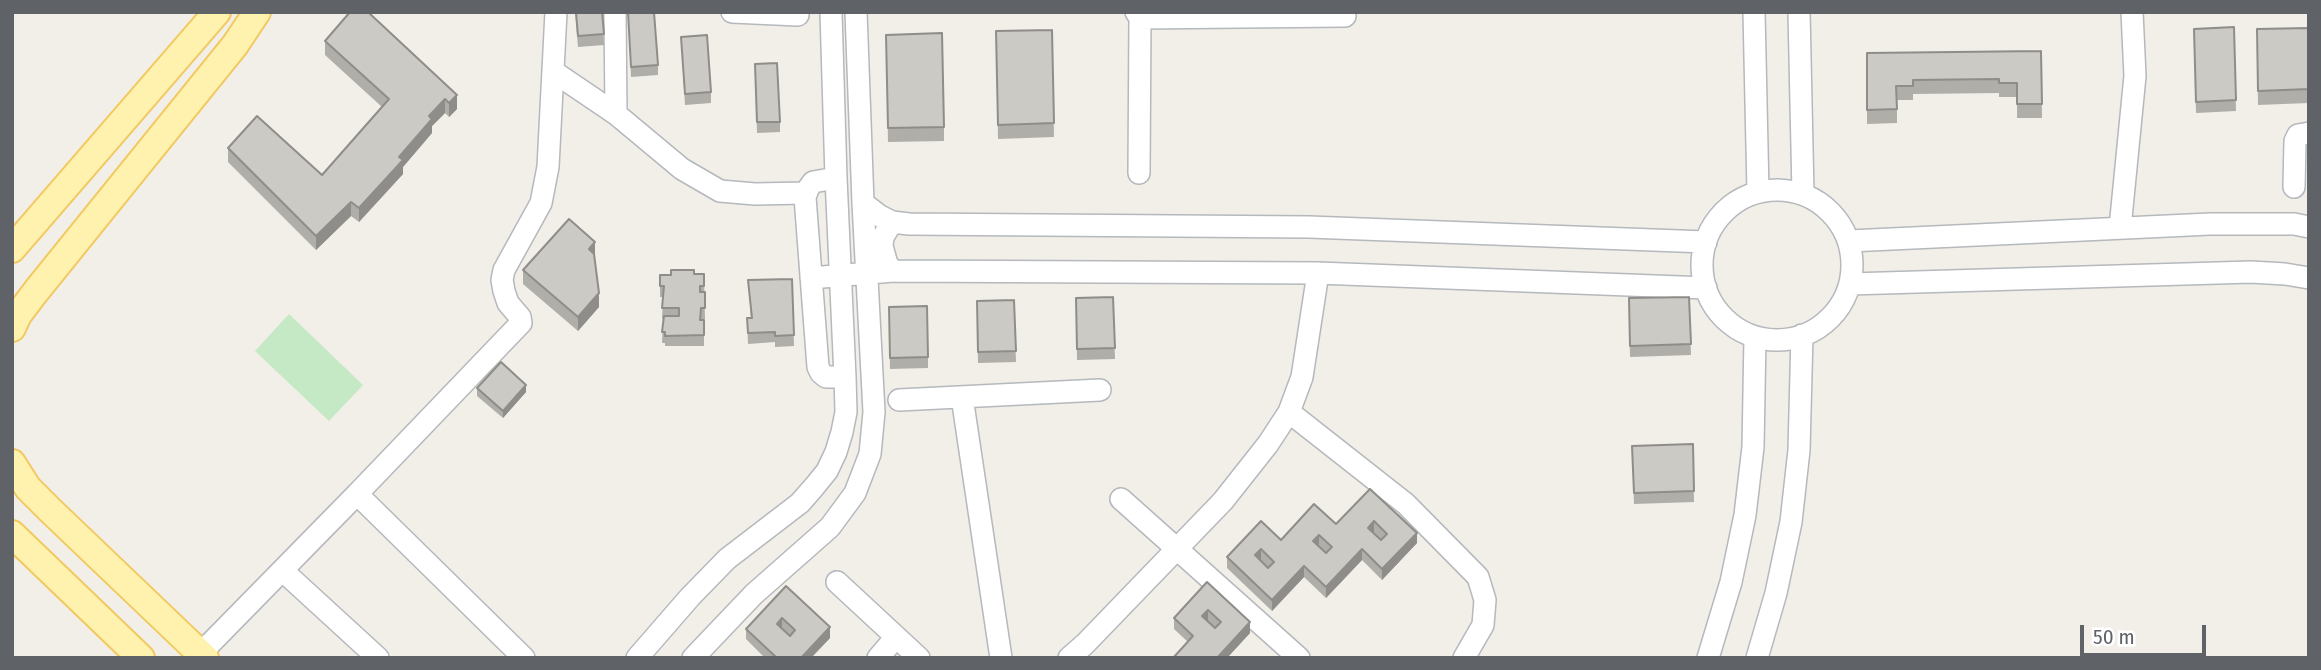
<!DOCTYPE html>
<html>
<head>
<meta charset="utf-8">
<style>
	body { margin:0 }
	#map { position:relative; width:2321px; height:670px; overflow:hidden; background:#f1efe8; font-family:"Fira Sans Condensed",sans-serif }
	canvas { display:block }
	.frame { position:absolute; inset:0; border:14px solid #5f6368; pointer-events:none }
	.scale { position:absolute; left:2080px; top:625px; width:126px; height:32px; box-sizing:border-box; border:4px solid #5f6368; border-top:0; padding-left:9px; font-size:21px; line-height:24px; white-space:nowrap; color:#5f6368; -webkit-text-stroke:5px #fff; paint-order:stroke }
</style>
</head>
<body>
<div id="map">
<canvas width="2321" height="670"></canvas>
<div class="frame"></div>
<div class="scale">50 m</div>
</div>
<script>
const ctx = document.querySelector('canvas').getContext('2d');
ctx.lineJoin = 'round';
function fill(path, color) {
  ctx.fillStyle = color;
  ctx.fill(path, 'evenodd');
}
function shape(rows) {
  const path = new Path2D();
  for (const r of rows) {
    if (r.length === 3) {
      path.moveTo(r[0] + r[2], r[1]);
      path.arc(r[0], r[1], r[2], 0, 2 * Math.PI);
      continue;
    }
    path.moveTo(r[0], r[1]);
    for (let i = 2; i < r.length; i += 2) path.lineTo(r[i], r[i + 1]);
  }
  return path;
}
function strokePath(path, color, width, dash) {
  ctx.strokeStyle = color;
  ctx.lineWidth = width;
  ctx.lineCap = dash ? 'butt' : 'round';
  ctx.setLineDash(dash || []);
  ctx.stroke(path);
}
const green = shape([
	[289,314,363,385,329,421,255,351]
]);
const minor = shape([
	[615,12,616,114],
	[732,12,798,15],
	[1136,12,1140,18,1139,173],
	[1754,12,1758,192],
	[1799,12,1803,194],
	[1140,18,1345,16],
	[554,72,616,114,682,169,720,191,755,194,806,193],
	[836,178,813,182,808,189,805,197,818,367,821,373,826,377,845,377],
	[2294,187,2295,141,2298,135,2309,133],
	[1777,265,75],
	[863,203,880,216,892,222,909,224,1309,227,1706,242],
	[892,222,883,237,882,246,887,264,893,271],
	[2120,228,2135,76,2132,12],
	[1849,241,2210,224,2294,224,2309,227],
	[811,278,893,271,1318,273,1706,288],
	[1850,284,2251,272,2285,274,2309,278],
	[962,397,1001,658],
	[899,400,1100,390],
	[1289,412,1406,504,1478,577,1485,600,1483,625,1464,658],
	[357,494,521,323,520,317,508,303,504,291,502,280,504,270,541,203,548,167,556,12],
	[1121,499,1299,658],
	[283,571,378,658],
	[837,582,919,658],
	[201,653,357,494,524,658],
	[637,658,690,597,727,559,800,503,814,487,827,471,836,452,842,432,846,412,845,377,836,178,831,12],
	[693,658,754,594,830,527,855,493,870,454,874,412,863,203,856,12],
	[878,658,896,637],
	[1069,658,1085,644,1223,501,1268,444,1289,412,1302,377,1318,273],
	[1708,658,1731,582,1745,515,1753,447,1755,337],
	[1757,658,1776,593,1791,522,1799,450,1802,335]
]);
const major = shape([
	[12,249,217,12],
	[12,328,18,315,37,290,235,45,257,12],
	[12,463,28,488,50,510,205,658],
	[12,534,141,658]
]);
const wall = shape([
	[350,12,457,109,449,117,445,113,432,126,432,133,403,167,403,174,359,222,351,216,316,250,228,162,228,148,322,175,382,107,325,55,325,41],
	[575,12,602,12,604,45,578,47],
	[628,12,658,65,658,75,631,77],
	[2234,27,2236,111,2196,113,2194,29],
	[2309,28,2309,103,2258,105,2257,29],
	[1052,30,1054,137,998,139,996,31],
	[886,35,944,127,944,141,888,142],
	[681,37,711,92,711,103,685,105],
	[2041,51,2042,118,2017,118,2017,97,1999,97,1999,93,1913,94,1913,100,1897,100,1897,123,1867,124,1867,53],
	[755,64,780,122,780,132,757,133],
	[595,256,594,257,599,307,578,331,523,284,523,270],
	[704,274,705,319,701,319,701,320,704,320,704,346,665,346,665,343,662,343,663,319,662,319,663,297,660,297,660,275],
	[792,279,794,346,775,347,775,342,748,344,747,318,751,318,748,280],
	[1113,297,1115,359,1077,360,1076,298],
	[1689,297,1691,355,1630,357,1629,298],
	[1014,300,1016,362,978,363,977,301],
	[889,307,928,357,928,368,890,369],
	[477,388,526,392,503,418,477,396],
	[1693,444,1694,502,1634,504,1632,446],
	[1370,489,1417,543,1382,580,1362,560,1326,598,1304,577,1272,611,1227,568,1227,557,1281,540,1336,524],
	[1207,582,1250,633,1227,658,1173,658,1188,642,1174,629,1174,618],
	[786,586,830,638,811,658,765,658,746,639,746,629]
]);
const shadedWall = shape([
	[457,95,457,109,449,117,449,103],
	[445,99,445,113,432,126,432,133,403,167,403,174,359,222,359,208,399,157,429,116],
	[351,202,351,216,316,250,316,236],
	[595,242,595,256,589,263,589,249],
	[599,293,599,307,578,331,578,317],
	[526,385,526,392,503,418,503,411],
	[1374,521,1374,532,1368,539,1368,528],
	[1417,533,1417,543,1382,580,1382,569],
	[1319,535,1319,546,1313,552,1313,541],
	[1261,549,1261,560,1255,566,1255,555],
	[1362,549,1362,560,1326,598,1326,587],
	[1304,566,1304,577,1272,611,1272,600],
	[1208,610,1208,621,1202,627,1202,616],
	[782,618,782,629,777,624],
	[1250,622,1250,633,1227,658,1217,658],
	[830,627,830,638,811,658,801,658]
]);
const building = shape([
	[350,12,368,12,457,95,449,103,445,99,429,116,432,119,399,157,403,160,359,208,351,202,316,236,228,148,257,116,322,175,389,99,325,41,350,12],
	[576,12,602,12,604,34,578,36,576,12],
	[628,12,654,12,658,65,631,67,628,12],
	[2234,27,2236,100,2196,102,2194,29,2234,27],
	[2309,28,2309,89,2258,91,2257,29,2309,28],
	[1052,30,1054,123,998,125,996,31,1052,30],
	[942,33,944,127,888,128,886,35,942,33],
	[707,35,711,92,685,94,681,37,707,35],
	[2041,51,2042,104,2017,104,2017,83,1999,83,1999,79,1913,80,1913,86,1896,86,1897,109,1867,110,1867,53,2041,51],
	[777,63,780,122,757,122,755,64,777,63],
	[569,219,595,242,589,249,594,254,599,293,578,317,523,270,569,219],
	[671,270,694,270,694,274,704,274,704,286,700,286,700,292,705,292,705,308,701,308,700,320,704,320,704,335,665,336,665,332,662,332,664,316,679,316,679,308,662,308,664,286,660,286,660,275,671,275,671,270],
	[792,279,794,335,775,336,775,332,748,333,747,318,752,318,748,280,792,279],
	[1113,297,1115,348,1077,349,1076,298,1113,297],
	[1689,297,1691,344,1630,346,1629,298,1689,297],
	[1014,300,1016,351,978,352,977,301,1014,300],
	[927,306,928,357,890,358,889,307,927,306],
	[501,362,526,385,503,411,477,388,501,362],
	[1693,444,1694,491,1634,493,1632,446,1693,444],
	[1370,489,1417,533,1382,569,1362,549,1326,587,1304,566,1272,600,1227,557,1261,521,1281,540,1314,504,1336,524,1370,489],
	[1374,521,1387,534,1381,540,1368,528,1374,521],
	[1319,535,1332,547,1326,553,1313,541,1319,535],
	[1261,549,1274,562,1268,568,1255,555,1261,549],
	[1207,582,1250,622,1217,658,1173,658,1193,636,1174,618,1207,582],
	[1208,610,1221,622,1215,628,1202,616,1208,610],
	[786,586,830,627,801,658,777,658,746,629,786,586],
	[782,618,795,630,790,636,777,624,782,618]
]);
fill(green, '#c5e8c5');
strokePath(minor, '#b5b8bc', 24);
strokePath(major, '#f2c960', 30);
strokePath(minor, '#fff', 21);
strokePath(major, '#fff2af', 26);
fill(wall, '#afaea9');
fill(shadedWall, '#8f8d8a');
fill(building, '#cccac5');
strokePath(building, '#8f8d8a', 2);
</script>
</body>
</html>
